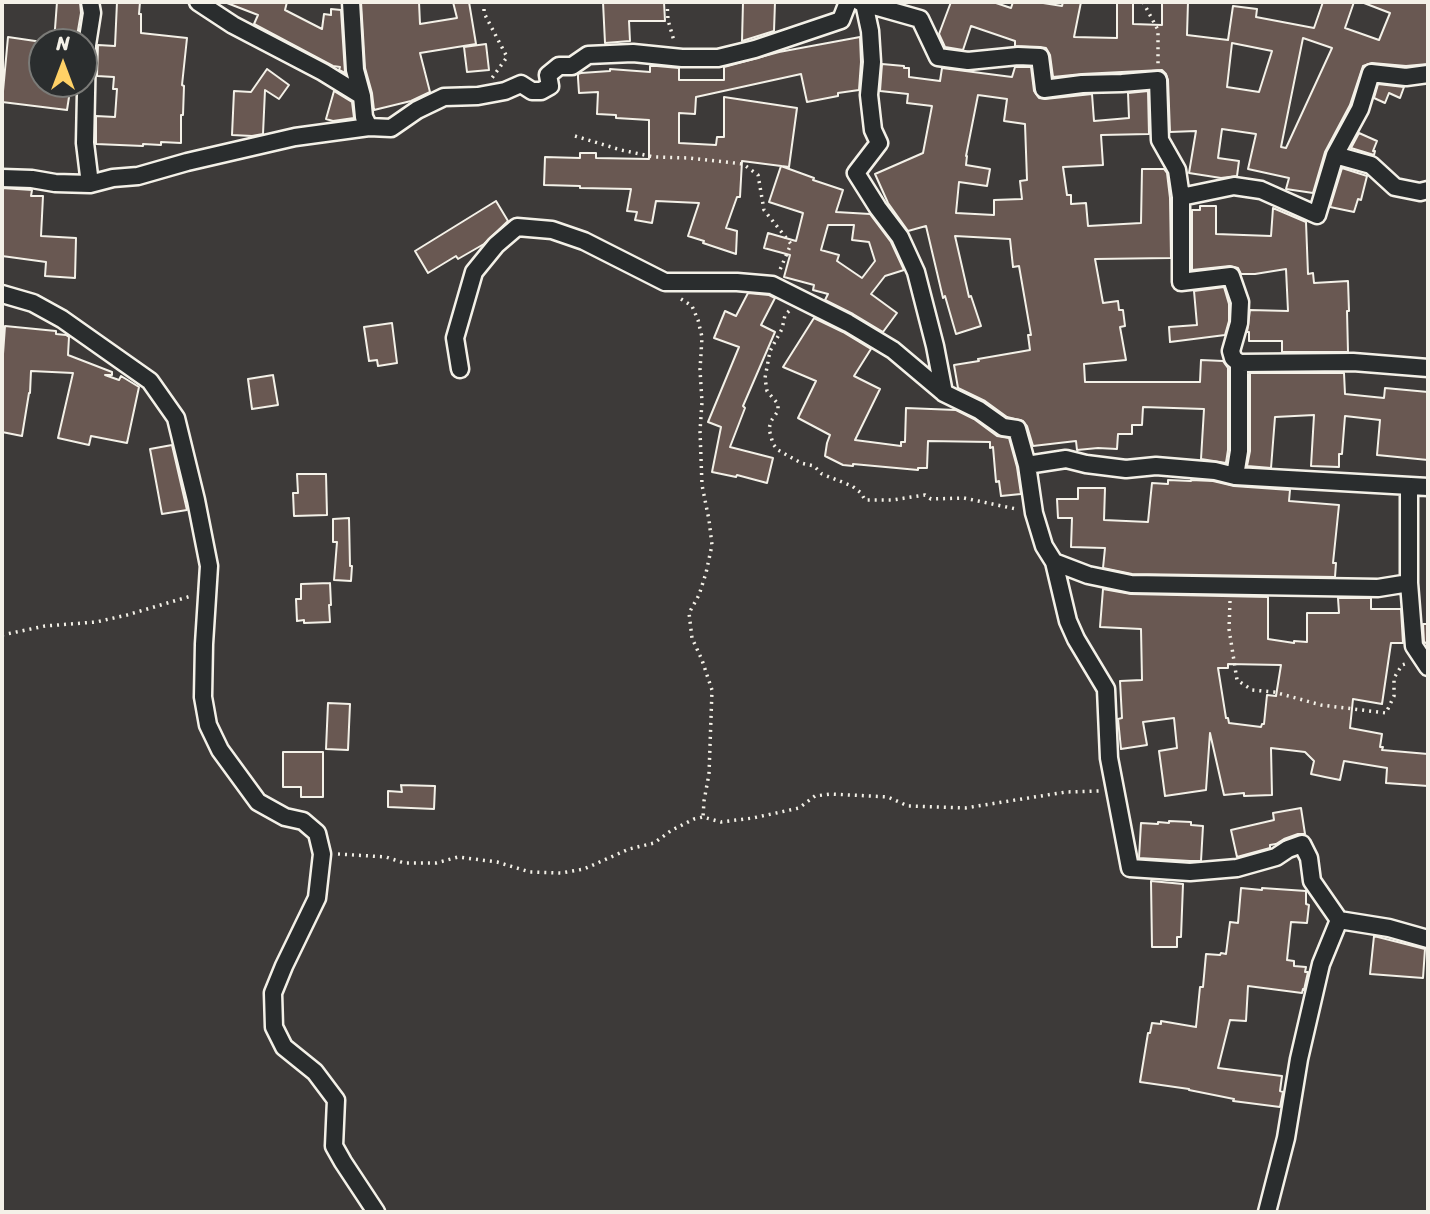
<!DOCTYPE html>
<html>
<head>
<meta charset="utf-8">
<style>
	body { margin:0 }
	#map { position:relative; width:1430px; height:1214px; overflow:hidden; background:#3d3a39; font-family:Sriracha,sans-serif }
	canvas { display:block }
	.frame { position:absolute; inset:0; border:4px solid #f4f1e8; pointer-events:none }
	.north { position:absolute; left:28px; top:28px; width:70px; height:70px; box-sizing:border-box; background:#2a2d2e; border:2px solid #7b7b78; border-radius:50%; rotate:0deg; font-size:19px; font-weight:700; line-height:28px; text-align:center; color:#f4f1e8 }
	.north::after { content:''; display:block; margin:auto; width:24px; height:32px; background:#ffd166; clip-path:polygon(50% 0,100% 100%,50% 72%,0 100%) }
</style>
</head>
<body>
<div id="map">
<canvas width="1430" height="1214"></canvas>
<div class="frame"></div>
<div class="north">N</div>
</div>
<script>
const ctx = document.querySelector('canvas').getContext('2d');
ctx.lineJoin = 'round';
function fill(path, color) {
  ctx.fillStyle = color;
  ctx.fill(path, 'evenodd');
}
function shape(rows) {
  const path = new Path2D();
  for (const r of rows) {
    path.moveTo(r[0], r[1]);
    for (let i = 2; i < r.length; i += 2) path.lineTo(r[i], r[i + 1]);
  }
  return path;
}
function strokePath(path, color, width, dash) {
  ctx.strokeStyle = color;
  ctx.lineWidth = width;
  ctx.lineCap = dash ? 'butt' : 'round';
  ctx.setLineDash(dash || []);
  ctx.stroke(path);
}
const building = shape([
	[57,2,80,2,81,13,76,42,54,42,57,2],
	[117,2,140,2,139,14,141,14,141,33,187,38,182,85,184,86,183,115,181,115,181,143,161,142,161,145,143,144,143,146,96,144,96,116,115,117,117,89,113,89,114,77,97,76,98,45,115,46,117,2],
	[227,2,287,2,285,10,322,29,324,14,331,15,331,9,341,10,345,73,339,70,340,67,333,66,254,24,258,15,227,3,227,2],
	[361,2,419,2,420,24,457,18,453,2,469,2,476,44,420,53,430,92,411,101,374,110,372,93,365,68,361,2],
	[603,2,664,2,665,21,629,21,630,41,605,43,603,2],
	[743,2,775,2,774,31,742,41,743,2],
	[951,2,993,2,1011,8,1013,2,1037,2,1062,6,1063,2,1081,2,1074,37,1117,38,1117,2,1133,2,1133,24,1162,25,1162,2,1188,2,1187,35,1228,40,1233,6,1257,9,1256,17,1314,28,1323,2,1354,2,1345,28,1379,40,1390,13,1364,3,1365,2,1428,2,1428,64,1406,66,1372,63,1363,66,1350,105,1325,152,1313,193,1286,189,1289,178,1248,169,1256,134,1222,129,1218,158,1239,161,1237,176,1221,178,1189,173,1196,131,1170,132,1168,80,1166,74,1162,70,1082,74,1053,77,1050,55,1046,48,1040,47,1015,46,1015,41,971,26,963,50,945,47,939,34,951,2],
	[1303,38,1332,48,1286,148,1281,147,1303,38],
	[1232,43,1272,51,1259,92,1227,87,1232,43],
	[8,37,42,42,42,84,71,84,67,110,2,102,8,37],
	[860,37,861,62,859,90,838,93,838,96,807,102,801,74,696,97,695,114,679,113,679,143,716,145,717,137,724,137,724,97,797,108,789,167,742,161,740,197,737,197,726,228,737,231,736,254,703,243,704,241,688,236,699,203,656,201,652,223,635,220,637,212,627,211,631,189,580,188,580,186,544,185,545,157,580,158,580,153,596,153,596,158,649,159,649,120,616,118,616,115,597,114,598,92,579,93,578,78,578,74,581,73,610,71,610,69,650,72,650,66,657,66,679,68,679,80,724,80,724,67,779,52,860,37],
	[486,44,489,70,467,72,464,47,486,44],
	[882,64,904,66,904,68,909,68,909,77,940,81,942,68,1012,77,1015,67,1031,67,1034,91,1039,98,1045,99,1092,94,1094,121,1129,118,1128,93,1148,91,1149,134,1101,135,1103,165,1063,167,1067,195,1071,195,1071,204,1086,203,1088,226,1141,223,1142,169,1164,169,1167,173,1170,198,1171,258,1095,259,1103,303,1118,301,1119,310,1123,310,1125,326,1120,327,1126,360,1084,364,1085,382,1200,382,1201,360,1223,361,1228,368,1228,450,1226,463,1201,459,1204,409,1143,407,1142,425,1132,425,1132,434,1118,434,1117,449,1098,448,1077,450,1076,441,1033,446,1027,426,1023,421,1007,417,985,401,958,388,954,365,979,361,978,359,1030,350,1028,335,1031,335,1019,266,1013,267,1010,239,955,236,969,297,971,296,981,326,956,334,945,296,943,298,926,226,908,231,888,203,875,174,923,153,932,106,907,103,908,94,880,91,882,64],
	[978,95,1007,99,1004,121,1025,124,1027,180,1020,181,1022,199,994,200,994,215,956,213,959,182,987,186,990,169,966,165,967,156,966,156,978,95],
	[267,69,289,85,279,99,265,90,263,134,252,136,232,135,234,91,251,92,267,69],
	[1378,84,1404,87,1400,98,1389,93,1385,103,1374,98,1378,84],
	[334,91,352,102,354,118,333,121,326,119,334,91],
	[1359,133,1377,141,1373,151,1375,151,1374,155,1351,148,1359,133],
	[781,166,814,178,813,180,843,190,836,212,870,214,891,242,904,270,885,276,871,294,897,313,883,332,853,314,825,300,828,294,813,290,814,285,784,277,790,255,764,248,768,233,796,241,803,213,769,202,781,166],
	[828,225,854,225,852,240,869,242,875,261,862,278,837,261,839,255,821,250,828,225],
	[1342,168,1367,176,1361,200,1358,199,1354,212,1330,207,1342,168],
	[2,188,32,190,31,196,43,196,41,236,76,238,75,278,45,276,46,262,2,256,2,188],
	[496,201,508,221,484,244,458,259,456,256,428,273,415,251,496,201],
	[1200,206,1216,206,1216,234,1271,236,1273,208,1306,222,1308,274,1313,273,1314,283,1348,281,1349,311,1347,311,1348,352,1282,352,1282,341,1249,341,1249,332,1247,332,1250,310,1288,311,1286,269,1255,274,1241,274,1238,268,1230,266,1192,270,1192,210,1200,210,1200,206],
	[1224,287,1229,304,1229,321,1225,335,1170,342,1169,327,1197,325,1194,291,1224,287],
	[748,293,769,295,775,298,761,325,775,332,743,406,745,408,730,447,773,458,767,483,737,475,736,477,712,472,721,427,708,422,739,347,714,338,725,311,736,316,748,293],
	[814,318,843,332,871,349,854,376,880,389,855,440,901,446,901,442,905,442,906,408,956,410,974,419,997,436,1009,438,1017,467,1021,494,1001,496,999,481,996,482,993,447,990,448,990,442,928,441,927,468,918,468,918,470,853,464,853,466,843,465,825,456,827,443,830,435,798,418,816,381,783,367,814,318],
	[392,323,397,363,378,366,377,360,369,361,364,327,392,323],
	[5,326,56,331,56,334,66,335,69,337,68,355,112,372,112,375,105,375,119,380,121,376,139,387,127,443,91,436,89,445,58,438,73,373,31,371,30,393,29,393,22,436,2,432,2,368,5,326],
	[1250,373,1344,373,1345,394,1384,398,1385,388,1428,392,1428,460,1377,455,1380,420,1345,416,1342,454,1339,454,1339,467,1311,466,1314,415,1275,417,1271,468,1247,466,1250,451,1250,373],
	[273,375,278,405,252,409,248,379,273,375],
	[172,445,187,510,162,514,150,449,172,445],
	[297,474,326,474,327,515,294,516,293,493,298,493,297,474],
	[1168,480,1191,481,1191,480,1213,481,1234,486,1290,490,1289,501,1339,505,1333,563,1336,563,1335,577,1132,574,1103,568,1105,548,1071,547,1072,518,1058,518,1057,499,1078,499,1078,488,1105,488,1104,520,1148,522,1152,483,1168,484,1168,480],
	[349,518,350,566,352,566,351,581,334,580,337,542,333,542,333,519,349,518],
	[330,583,331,605,329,605,330,622,304,623,304,620,297,621,296,599,301,599,301,584,330,583],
	[1103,589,1131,594,1268,597,1268,639,1294,643,1294,641,1307,642,1307,613,1339,613,1338,598,1371,598,1371,609,1401,609,1403,643,1391,643,1382,704,1353,699,1350,728,1382,734,1380,747,1383,747,1382,750,1428,754,1428,786,1386,783,1387,768,1344,761,1340,780,1325,777,1311,774,1314,761,1305,752,1271,748,1272,795,1244,796,1244,793,1224,795,1210,733,1206,790,1165,796,1159,751,1177,748,1174,718,1143,722,1147,745,1121,749,1118,719,1122,718,1120,681,1142,680,1141,629,1100,627,1103,589],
	[1228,664,1281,665,1276,696,1267,695,1264,724,1262,724,1261,727,1229,723,1228,718,1226,718,1218,668,1228,668,1228,664],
	[1423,624,1428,624,1428,644,1424,642,1423,624],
	[328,703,350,704,348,750,326,749,328,703],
	[283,752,323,752,323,797,301,797,301,787,283,787,283,752],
	[401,785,435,786,434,809,388,807,388,791,402,792,401,785],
	[1301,808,1305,834,1298,834,1284,839,1276,844,1270,845,1270,848,1237,857,1231,830,1274,820,1273,813,1301,808],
	[1169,821,1191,822,1191,825,1203,826,1201,861,1190,861,1139,858,1141,823,1158,824,1158,822,1169,823,1169,821],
	[1151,881,1183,884,1181,937,1177,937,1177,947,1152,947,1151,881],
	[1241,888,1262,890,1262,888,1306,891,1306,904,1309,905,1307,923,1291,922,1287,960,1294,961,1294,966,1306,967,1305,972,1308,972,1304,990,1303,989,1302,993,1248,986,1246,1021,1230,1020,1218,1068,1282,1076,1280,1091,1283,1092,1280,1107,1233,1101,1234,1099,1189,1090,1189,1089,1140,1082,1148,1033,1150,1033,1152,1023,1161,1024,1161,1021,1196,1027,1200,987,1203,987,1206,954,1220,955,1221,953,1226,954,1230,922,1238,923,1241,888],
	[1374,936,1425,949,1423,978,1370,974,1374,936]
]);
const path = shape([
	[484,2,484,13,507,57,492,78],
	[667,2,668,20,674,41],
	[1143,2,1158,30,1158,66],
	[575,136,621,150,654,157,689,158,743,164,758,175,764,210,791,244,779,272],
	[681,299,692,306,698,320,702,337,700,370,702,402,700,431,702,485,709,520,712,545,706,573,699,595,689,613,692,638,702,660,712,690,709,774,704,801,703,817],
	[789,311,785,315,782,329,770,351,765,378,767,391,778,404,778,411,771,421,769,429,773,444,778,450,801,463,814,466,822,474,852,486,861,493,865,500,892,500,925,495,931,499,964,498,1016,509],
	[1230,601,1229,629,1237,680,1252,690,1274,692,1321,705,1386,713,1394,696,1394,678,1402,665,1408,663],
	[2,635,45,626,96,622,127,615,191,596],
	[338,854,386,857,404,863,436,863,458,857,497,862,530,872,561,873,584,869,629,849,654,843,672,830,694,819,703,817,721,822,753,818,799,808,815,796,831,794,888,797,908,806,965,808,1066,792,1100,791]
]);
const street = shape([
	[90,2,92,13,87,45,85,143,90,184],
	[198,2,233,25,323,72,362,96,364,117,369,127],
	[351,2,355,70,362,96],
	[860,2,920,19,938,57,968,61,1018,56,1040,57,1044,89,1082,84,1122,83,1158,80,1160,140,1177,170,1181,197,1181,282,1231,276,1240,302,1239,323,1231,351,1233,358,1239,363,1239,451,1235,476],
	[864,3,870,31,872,62,869,95,873,130,879,143,856,173,878,208,900,237,916,272,935,346,944,393,979,410,1003,427,1017,429,1027,465,1034,513,1044,546,1054,562,1088,575,1131,584,1378,588,1409,583],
	[1335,155,1371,165,1395,187,1420,192,1428,190],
	[2,178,32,179,55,183,90,184,113,178,138,176,187,162,295,137,369,127,391,128,417,110,444,97,478,96,505,91,521,84,532,91,541,91,550,86,548,75,559,66,572,66,588,55,633,53,682,58,718,58,755,49,841,20,848,2],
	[1181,197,1234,186,1261,190,1317,215,1335,155,1360,109,1371,73,1406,77,1428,74],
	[2,294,33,303,62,319,150,381,176,418,196,500,209,566,204,644,203,697,208,725,220,750,258,802,285,817,303,821,317,833,322,854,317,898,284,966,273,993,274,1027,284,1047,315,1072,336,1100,334,1146,343,1162,376,1212],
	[1239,363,1353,362,1428,368],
	[460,369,455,338,474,272,496,245,517,227,552,230,584,241,665,282,737,282,772,285,848,323,893,350,944,393],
	[1027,465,1066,459,1086,464,1126,469,1156,466,1215,471,1235,476,1428,487],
	[1409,487,1409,583,1414,646,1428,667],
	[1054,562,1068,621,1076,639,1106,689,1109,758,1130,868,1190,872,1237,868,1276,857,1288,849,1302,844,1309,858,1312,881,1339,920,1389,928,1428,939],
	[1267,1212,1286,1138,1299,1059,1321,964,1339,920]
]);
fill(building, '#695852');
strokePath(building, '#f4f1e8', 2);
strokePath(street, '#f4f1e8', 21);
strokePath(path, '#f4f1e8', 3.5, [2, 5]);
strokePath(street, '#2a2d2e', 16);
</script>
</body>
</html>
